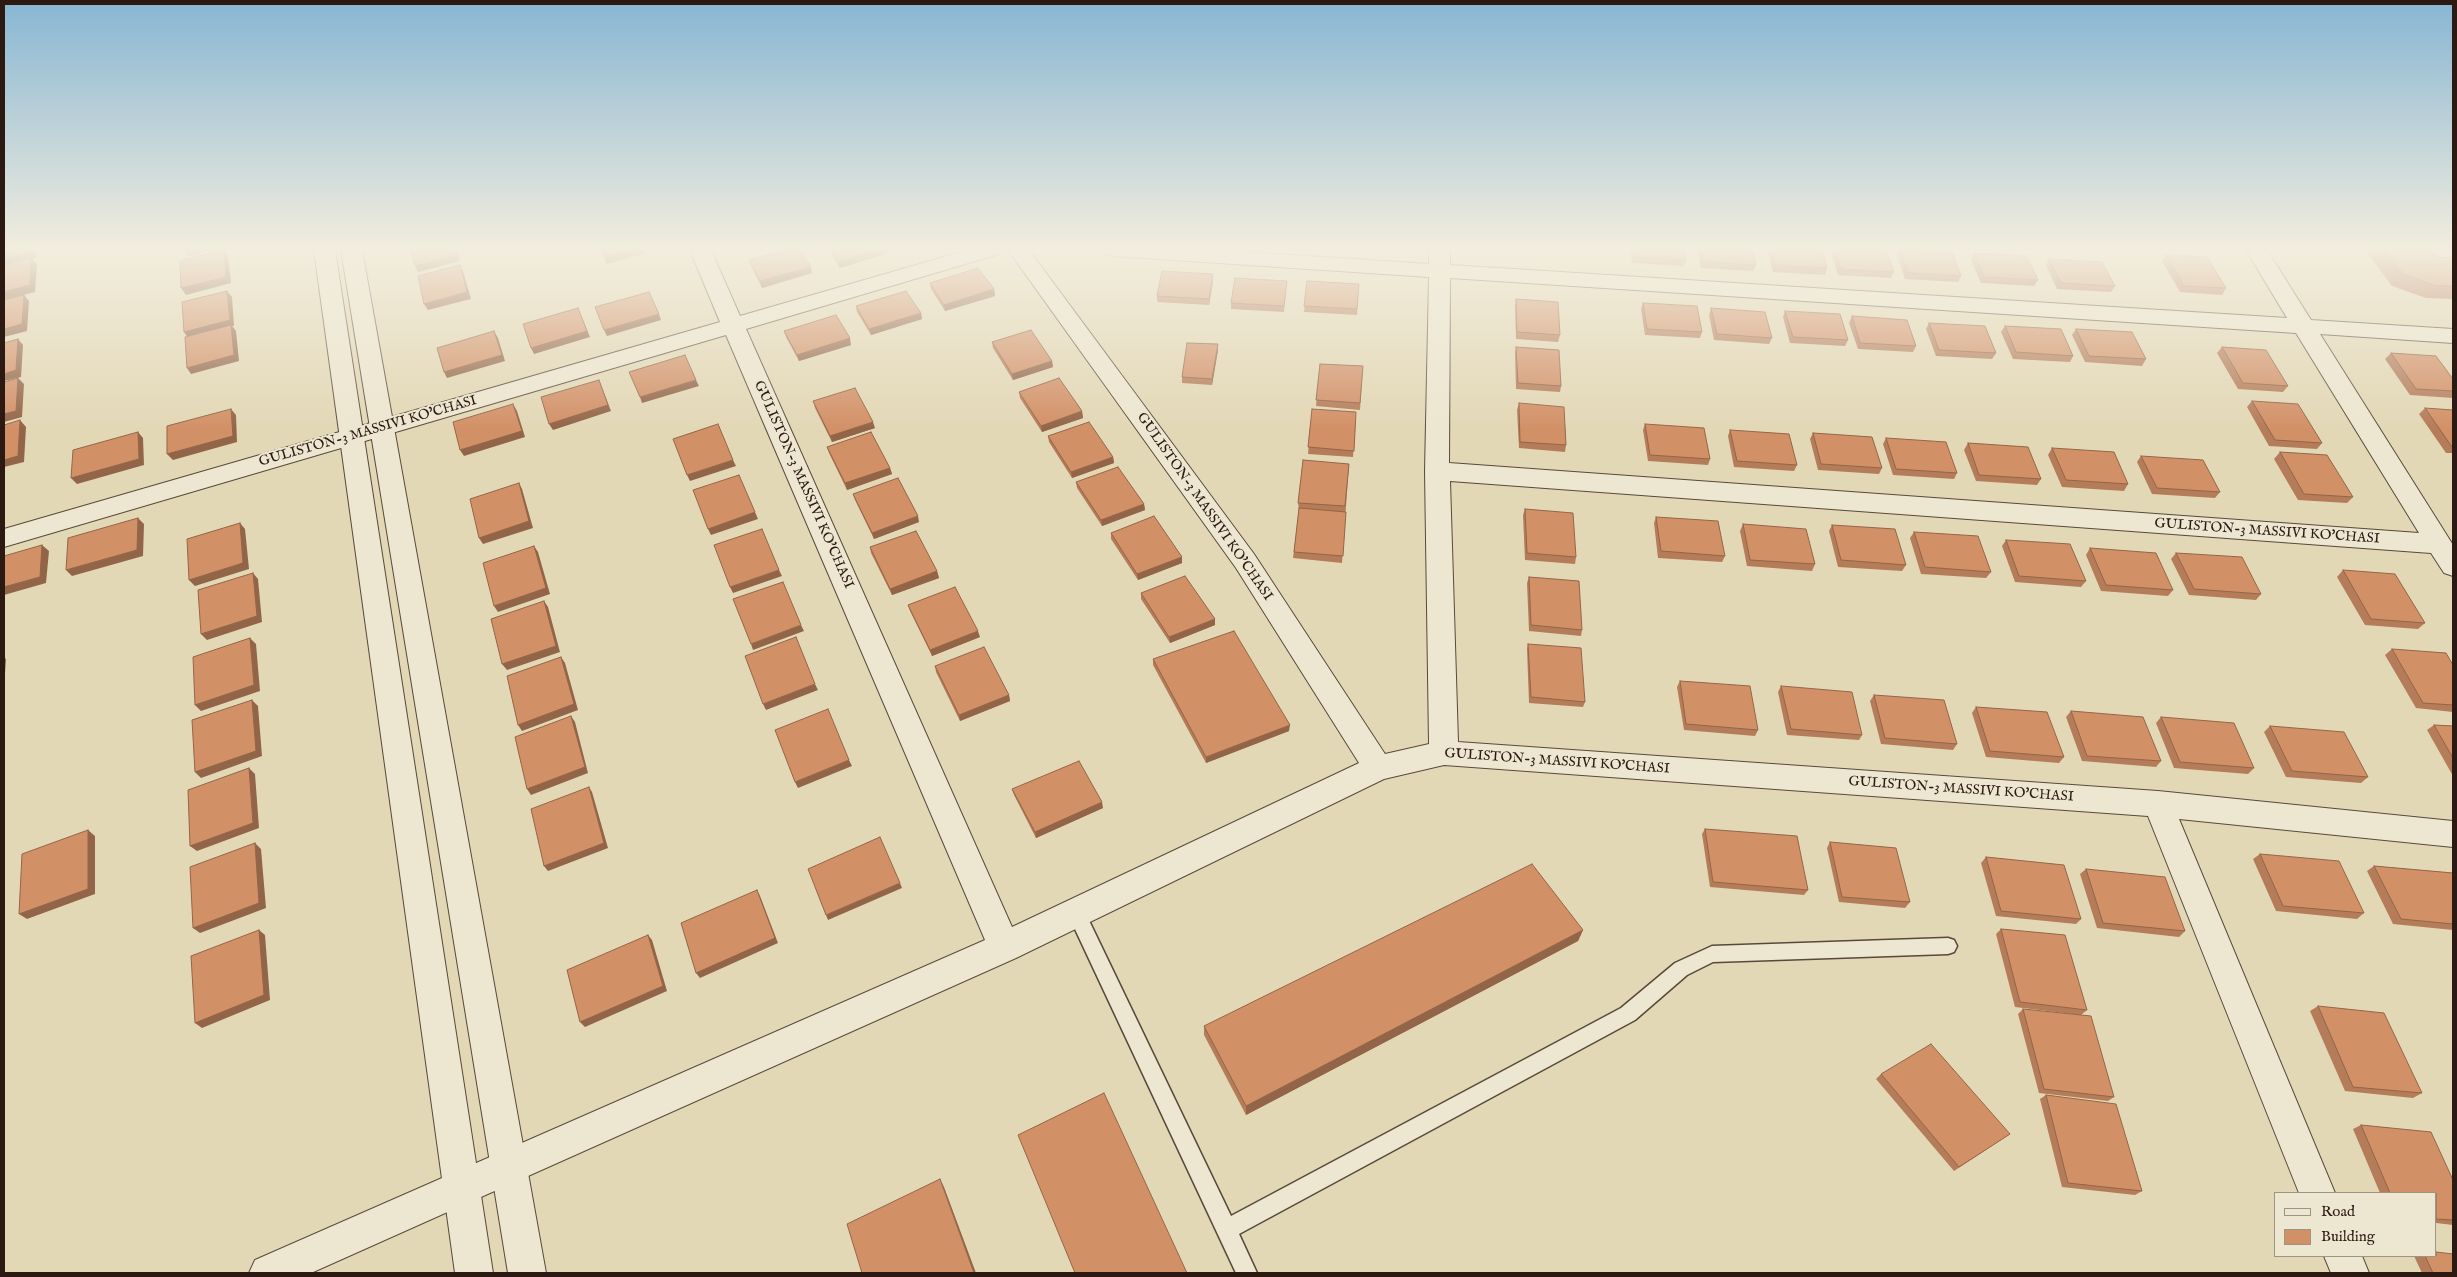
<!DOCTYPE html>
<html>
<head>
<meta charset="utf-8">
<style>
	body { margin:0 }
	#map { position:relative; width:2457px; height:1277px; overflow:hidden; background:#e3d8b6; font-family:"IM FELL English",serif }
	canvas { display:block }
	.frame { position:absolute; inset:0; border:5px solid #2b1912; pointer-events:none }
	.legend { position:absolute; left:2274px; top:1192px; width:162px; height:65px; box-sizing:border-box; background:#ede6d0; border:1px solid #9f9484; margin:0; padding:6px 9px; list-style:none; font-size:15px; color:#2b1912 }
	.legend li { display:flex; align-items:center; gap:10px; height:25px }
	.legend b { width:25px; border:1px solid #9f9484 }
</style>
</head>
<body>
<div id="map">
<canvas width="2457" height="1277"></canvas>
<div class="frame"></div>
<ul class="legend">
<li><b style="height:6px;background:#ede6d0"></b>Road</li>
<li><b style="height:14px;background:#d29067"></b>Building</li>
</ul>
</div>
<script>
const ctx = document.querySelector('canvas').getContext('2d');
ctx.lineJoin = 'round';
function shape(rows) {
  const path = new Path2D();
  for (const r of rows) {
    path.moveTo(r[0], r[1]);
    for (let i = 2; i < r.length; i += 2) path.lineTo(r[i], r[i + 1]);
  }
  return path;
}
function strokePath(path, color, width, dash) {
  ctx.strokeStyle = color;
  ctx.lineWidth = width;
  ctx.lineCap = dash ? 'butt' : 'round';
  ctx.setLineDash(dash || []);
  ctx.stroke(path);
}
function fill(path, color) {
  ctx.fillStyle = color;
  ctx.fill(path, 'evenodd');
}
function write(font, color, halo, rows, align = 'center') {
  ctx.font = font + ' "IM FELL English",serif';
  ctx.lineWidth = 4;
  ctx.setLineDash([]);
  ctx.textBaseline = 'middle';
  ctx.strokeStyle = halo;
  ctx.fillStyle = color;
  for (const [text, x, y, turn = 0] of rows) {
    ctx.save();
    ctx.translate(x, y);
    ctx.rotate((+turn || 0) * Math.PI / 180);
    ctx.textAlign = isNaN(turn) ? turn : align;
    if (halo) ctx.strokeText(text, 0, 0);
    ctx.fillText(text, 0, 0);
    ctx.restore();
  }
}
const service = shape([
	[1076,904,1082,906,1231,1216,1621,1008,1675,963,1712,946,1948,938,1954,940,1957,946,1954,952,1948,954,1713,962,1687,975,1635,1020,1239,1234,1257,1273,1236,1273,1067,912,1070,906,1076,904]
]);
const minor = shape([
	[690,250,711,250,740,316,968,250,1002,250,999,254,746,329,1012,927,1359,763,1236,568,1008,250,1029,250,1254,554,1385,754,1429,744,1425,471,1429,277,1113,256,1106,254,1103,250,1217,250,1429,264,1429,250,1450,250,1450,265,2287,318,2246,250,2267,250,2311,320,2453,329,2453,343,2320,334,2453,545,2453,576,2444,573,2431,553,1450,481,1458,742,2158,791,2453,821,2453,847,2179,819,2335,1193,2299,1193,2148,816,1444,765,1384,779,1016,958,311,1273,249,1273,255,1260,985,940,726,335,4,547,4,529,720,322,690,250],
	[1450,278,2296,333,2419,533,1449,463,1450,278],
	[2324,1256,2362,1256,2369,1273,2331,1273,2324,1256]
]);
const tertiary = shape([
	[314,250,335,250,493,1273,455,1273,314,250],
	[341,250,362,250,546,1273,508,1273,341,250]
]);
const wall = shape([
	[829,250,888,250,889,253,840,268],
	[1630,250,1684,250,1686,260,1684,266,1632,263],
	[1697,250,1752,250,1756,265,1753,271,1701,268],
	[1767,250,1822,250,1827,268,1825,275,1773,272],
	[1832,250,1886,250,1894,272,1891,278,1838,275,1831,252],
	[1899,250,1920,250,1961,276,1958,282,1905,279,1897,255],
	[2365,250,2432,250,2438,257,2453,258,2453,299,2426,298,2392,286],
	[1974,253,2038,280,2034,286,1981,283,1971,260],
	[2166,255,2226,288,2222,295,2180,292,2162,261],
	[2049,259,2115,286,2111,292,2057,289,2046,265],
	[749,260,812,273,762,288,751,266],
	[1213,281,1209,305,1157,302,1157,296],
	[1287,281,1284,312,1231,309,1231,303],
	[1307,281,1359,284,1357,315,1304,312],
	[930,283,994,289,995,296,945,311,931,289],
	[1516,299,1560,335,1558,342,1516,339,1515,306],
	[1643,303,1702,332,1700,338,1645,335,1641,309],
	[856,306,921,313,922,319,871,335,857,312],
	[1711,308,1772,338,1769,344,1714,340,1709,315],
	[1785,311,1848,340,1845,346,1790,343,1783,317],
	[1852,316,1916,346,1913,352,1858,349,1849,323],
	[1929,323,1996,353,1992,359,1936,356,1926,329],
	[2005,326,2073,356,2070,362,2013,359,2001,332],
	[2076,329,2146,359,2142,366,2085,362,2072,335],
	[784,331,851,345,799,361,786,337],
	[992,342,1052,361,1053,367,1013,380,993,348],
	[1516,347,1561,386,1560,392,1516,389,1515,353],
	[2222,347,2288,386,2283,392,2238,389,2217,353],
	[1218,350,1212,385,1182,383,1182,377],
	[2391,353,2453,379,2453,398,2410,395,2385,359],
	[1320,364,1363,366,1360,410,1316,406],
	[1019,392,1082,411,1083,418,1042,432,1020,398],
	[813,401,875,428,832,442,815,408],
	[2252,401,2322,443,2317,449,2269,446,2247,407],
	[1519,403,1566,445,1565,452,1519,448,1517,410],
	[2425,408,2453,410,2453,453,2446,453,2419,414],
	[1312,409,1356,412,1353,457,1308,454],
	[1645,424,1710,459,1708,465,1648,461,1643,430],
	[1730,430,1797,465,1794,471,1734,467,1728,436],
	[1813,433,1882,468,1879,474,1818,470,1810,439],
	[1048,436,1113,457,1114,463,1072,478,1049,442],
	[1886,438,1957,473,1954,479,1893,475,1883,444],
	[1968,443,2041,479,2037,485,1976,481,1964,450],
	[827,447,890,468,892,474,847,490,829,453],
	[2052,448,2128,484,2124,491,2062,487,2048,455],
	[2280,452,2353,497,2347,503,2298,500,2274,459],
	[2141,456,2220,492,2215,498,2152,494,2137,462],
	[1349,464,1342,563,1293,558,1299,509,1298,503],
	[1076,482,1144,504,1145,510,1102,526,1077,488],
	[853,494,919,522,874,539,855,500],
	[1525,509,1576,557,1575,564,1525,560,1523,515],
	[1656,517,1725,556,1722,562,1658,558,1654,523],
	[1743,524,1815,564,1812,571,1747,566,1740,531],
	[1832,525,1906,565,1902,571,1838,567,1829,531],
	[1914,532,1991,572,1986,578,1921,574,1910,538],
	[1111,533,1182,557,1182,563,1138,580,1111,539],
	[2006,540,2086,581,2081,587,2015,582,2002,546],
	[870,547,937,571,939,578,892,595,871,553],
	[2090,548,2173,590,2168,596,2101,591,2086,555],
	[2176,553,2261,594,2256,600,2189,595,2171,559],
	[2343,570,2425,623,2418,629,2365,625,2337,577],
	[1529,577,1582,630,1581,636,1529,631,1527,583],
	[1141,593,1215,619,1215,625,1170,643,1141,599],
	[908,605,980,637,932,656,910,611],
	[1528,644,1585,702,1583,707,1529,703,1527,649],
	[2392,649,2453,665,2453,712,2416,708,2385,655],
	[1153,659,1289,731,1206,763,1153,665],
	[935,666,1009,695,1010,701,960,721,936,672],
	[1680,681,1758,730,1755,736,1684,730,1677,687],
	[1781,686,1862,735,1859,740,1787,735,1778,692],
	[1874,695,1957,744,1953,750,1881,744,1870,701],
	[1976,707,2064,757,2059,763,1986,757,1972,713],
	[2071,711,2161,761,2156,767,2082,761,2066,717],
	[2161,717,2254,768,2248,774,2174,768,2156,723],
	[2434,725,2453,726,2453,776,2427,730],
	[2270,726,2368,777,2361,783,2286,777,2264,732],
	[1012,789,1103,808,1036,838,1014,795],
	[1705,829,1808,890,1804,895,1710,887,1702,834],
	[1830,842,1910,902,1905,908,1839,902,1827,848],
	[2260,854,2364,913,2357,919,2276,911,2253,859],
	[1986,857,2081,919,2076,924,1996,916,1981,863],
	[2374,866,2453,873,2453,930,2393,924,2367,871],
	[2086,869,2185,931,2179,937,2097,928,2080,874],
	[2001,929,2087,1010,2081,1015,2015,1007,1996,934],
	[1583,930,1578,941,1246,1115,1204,1035,1204,1026],
	[2318,1006,2422,1093,2413,1098,2345,1091,2310,1011],
	[2023,1009,2114,1097,2108,1101,2039,1093,2018,1014],
	[1881,1074,2010,1134,1954,1171,1876,1079],
	[2046,1095,2142,1191,2135,1195,2062,1187,2040,1099],
	[2361,1125,2453,1180,2453,1225,2436,1223,2436,1193,2380,1193,2353,1129],
	[2414,1256,2436,1256,2453,1273,2422,1273]
]);
const shadedWall = shape([
	[31,250,36,250,36,258,32,259,37,264,35,292,4,300,4,258],
	[184,250,211,250,188,256],
	[224,250,228,256,231,283,186,295,181,288],
	[455,250,457,250,460,261,418,272,415,266],
	[629,250,645,250,646,253,606,264,604,257],
	[876,250,888,250,889,253,840,268,838,262],
	[460,265,463,271,471,299,428,310,424,304],
	[811,267,812,273,762,288,760,281],
	[1213,274,1213,281,1209,305,1209,299],
	[994,289,995,296,945,311,944,305],
	[227,291,232,297,234,326,232,326,236,331,239,361,191,374,187,368,188,338,184,332],
	[24,295,29,301,27,331,4,337,4,329],
	[578,308,590,337,534,354,531,348],
	[921,313,922,319,871,335,869,329],
	[659,314,661,320,607,336,604,330],
	[494,331,498,338,505,361,447,378,444,372],
	[850,338,851,345,799,361,797,355],
	[18,339,23,345,21,377,4,381,4,374],
	[1218,344,1218,350,1212,385,1212,379],
	[1052,361,1053,367,1013,380,1012,374],
	[18,378,24,384,22,417,4,422,4,414],
	[599,380,611,411,553,430,549,424],
	[696,380,699,386,642,403,640,397],
	[513,404,517,411,525,437,464,456,460,450],
	[231,409,236,415,237,442,173,460,167,454],
	[1082,411,1083,418,1042,432,1041,426],
	[20,420,26,427,24,462,4,467,4,460],
	[873,422,875,428,832,442,830,436],
	[138,432,143,438,144,465,77,484,71,478],
	[1113,457,1114,463,1072,478,1071,472],
	[733,460,736,466,690,481,687,475],
	[890,468,892,474,847,490,845,483],
	[519,483,522,489,533,528,483,544,479,538],
	[1144,504,1145,510,1102,526,1101,520],
	[755,512,758,519,711,535,708,529],
	[918,516,919,522,874,539,872,533],
	[138,518,144,524,143,556,72,576,66,570],
	[240,523,245,529,249,569,195,586,189,580],
	[42,545,49,551,46,583,4,595,4,587],
	[534,546,538,552,550,594,498,612,494,606],
	[1182,557,1182,563,1138,580,1137,574],
	[779,570,782,576,733,593,730,587],
	[937,571,939,578,892,595,890,589],
	[253,573,258,579,262,622,207,640,201,634],
	[544,601,548,607,560,652,507,670,502,664],
	[1215,619,1215,625,1170,643,1169,637],
	[801,625,804,631,753,650,751,644],
	[978,631,980,637,932,656,930,650],
	[250,638,256,644,260,691,201,711,195,705],
	[4,657,6,659,4,688],
	[561,657,565,663,578,710,522,731,518,725],
	[815,684,818,690,766,710,763,704],
	[1009,695,1010,701,960,721,959,715],
	[252,700,258,706,262,756,201,778,195,772],
	[571,716,575,722,588,773,531,795,527,789],
	[1290,725,1289,731,1206,763,1206,757],
	[849,760,852,766,798,788,795,782],
	[249,768,255,774,259,828,197,851,190,846],
	[589,787,592,792,608,848,548,871,544,866],
	[1102,802,1103,808,1036,838,1035,832],
	[88,830,95,836,95,894,27,919,19,914],
	[255,843,261,849,266,908,200,933,193,928],
	[900,883,902,888,828,920,826,915],
	[757,890,760,896,778,943,700,978,696,973],
	[259,930,265,935,270,1000,202,1028,195,1023],
	[1583,930,1578,941,1246,1115,1246,1106],
	[648,935,652,940,667,991,585,1027,580,1022],
	[940,1179,944,1187,976,1273,974,1273]
]);
const building = shape([
	[4,250,31,250,31,252,4,258,4,250],
	[221,250,224,250,226,277,181,288,180,261,221,250],
	[411,250,455,250,457,255,415,266,411,250],
	[601,250,629,250,604,257,601,250],
	[783,250,801,250,811,267,760,281,749,260,783,250],
	[831,250,876,250,838,262,831,250],
	[1633,250,1684,250,1686,260,1633,257,1633,250],
	[1701,250,1752,250,1756,265,1703,262,1701,250],
	[1771,250,1822,250,1827,268,1775,265,1771,250],
	[1835,250,1886,250,1894,272,1841,269,1835,250],
	[1900,250,1920,250,1952,252,1961,276,1908,273,1900,250],
	[2384,250,2432,250,2438,257,2453,258,2453,286,2436,286,2403,274,2384,250],
	[1974,253,2026,256,2038,280,1984,277,1974,253],
	[2166,255,2207,257,2226,288,2184,286,2166,255],
	[31,258,30,285,4,292,4,265,31,258],
	[2049,259,2102,262,2115,286,2061,283,2049,259],
	[460,265,467,292,424,304,418,276,460,265],
	[978,268,994,289,944,305,930,283,978,268],
	[1162,271,1213,274,1209,299,1157,296,1162,271],
	[1235,278,1287,281,1284,306,1231,303,1235,278],
	[1307,281,1359,284,1357,309,1304,306,1307,281],
	[227,291,230,320,184,332,182,302,227,291],
	[906,291,921,313,869,329,856,306,906,291],
	[649,292,659,314,604,330,595,307,649,292],
	[24,295,22,324,4,329,4,300,24,295],
	[1516,299,1558,302,1560,335,1517,332,1516,299],
	[1643,303,1697,306,1702,332,1647,329,1643,303],
	[578,308,587,331,531,348,523,324,578,308],
	[1711,308,1765,312,1772,338,1717,334,1711,308],
	[1785,311,1840,314,1848,340,1793,337,1785,311],
	[836,315,850,338,797,355,784,331,836,315],
	[1852,316,1907,320,1916,346,1860,343,1852,316],
	[1929,323,1985,326,1996,353,1939,350,1929,323],
	[231,325,234,355,187,368,185,337,231,325],
	[2005,326,2061,329,2073,356,2016,352,2005,326],
	[2076,329,2132,332,2146,359,2089,356,2076,329],
	[1031,330,1052,361,1012,374,992,342,1031,330],
	[494,331,502,355,444,372,437,348,494,331],
	[18,339,16,370,4,374,4,343,18,339],
	[1187,343,1218,344,1212,379,1182,377,1187,343],
	[1516,347,1559,350,1561,386,1518,383,1516,347],
	[2222,347,2266,350,2288,386,2243,383,2222,347],
	[2391,353,2436,356,2453,379,2453,391,2416,389,2391,353],
	[685,355,696,380,640,397,629,372,685,355],
	[1320,364,1363,366,1360,403,1316,400,1320,364],
	[18,378,16,411,4,414,4,382,18,378],
	[1059,378,1082,411,1041,426,1019,392,1059,378],
	[599,380,608,405,549,424,541,397,599,380],
	[855,388,873,422,830,436,813,401,855,388],
	[2252,401,2298,404,2322,443,2275,440,2252,401],
	[1519,403,1564,407,1566,445,1520,442,1519,403],
	[513,404,522,431,460,450,453,422,513,404],
	[2425,408,2453,410,2453,447,2452,447,2425,408],
	[231,409,233,436,167,454,167,426,231,409],
	[1312,409,1356,412,1354,451,1308,447,1312,409],
	[20,420,18,456,4,460,4,425,20,420],
	[1089,422,1113,457,1071,472,1048,436,1089,422],
	[718,424,733,460,687,475,673,439,718,424],
	[1645,424,1704,428,1710,459,1650,455,1645,424],
	[1730,430,1789,434,1797,465,1737,461,1730,430],
	[138,432,139,459,71,478,73,450,138,432],
	[871,432,890,468,845,483,827,447,871,432],
	[1813,433,1872,437,1882,468,1821,464,1813,433],
	[1886,438,1946,442,1957,473,1896,469,1886,438],
	[1968,443,2028,447,2041,479,1979,475,1968,443],
	[2052,448,2114,452,2128,484,2066,480,2052,448],
	[2280,452,2327,455,2353,497,2304,494,2280,452],
	[2141,456,2203,460,2220,492,2157,488,2141,456],
	[1303,460,1349,464,1345,506,1298,503,1303,460],
	[1118,467,1144,504,1101,520,1076,482,1118,467],
	[739,475,755,512,708,529,693,490,739,475],
	[898,478,918,516,872,533,853,494,898,478],
	[519,483,529,521,479,538,470,499,519,483],
	[1299,508,1346,512,1343,556,1294,552,1299,508],
	[1525,509,1573,513,1576,557,1527,553,1525,509],
	[1154,516,1182,557,1137,574,1111,533,1154,516],
	[1656,517,1718,521,1725,556,1661,551,1656,517],
	[138,518,137,550,66,570,68,538,138,518],
	[240,523,243,563,189,580,187,539,240,523],
	[1743,524,1806,529,1815,564,1750,560,1743,524],
	[1832,525,1895,529,1906,565,1841,560,1832,525],
	[762,529,779,570,730,587,714,545,762,529],
	[916,531,937,571,890,589,870,547,916,531],
	[1914,532,1978,536,1991,572,1925,567,1914,532],
	[2006,540,2070,544,2086,581,2019,576,2006,540],
	[42,545,40,577,4,587,4,556,42,545],
	[534,546,546,588,494,606,483,563,534,546],
	[2090,548,2156,553,2173,590,2106,585,2090,548],
	[2176,553,2242,557,2261,594,2194,589,2176,553],
	[2343,570,2395,574,2425,623,2371,619,2343,570],
	[253,573,257,616,201,634,198,590,253,573],
	[1185,576,1215,619,1169,637,1141,593,1185,576],
	[1529,577,1579,581,1582,630,1531,625,1529,577],
	[783,582,801,625,751,644,733,599,783,582],
	[955,587,978,631,930,650,908,605,955,587],
	[544,601,556,646,502,664,491,619,544,601],
	[1234,631,1290,725,1206,757,1153,659,1234,631],
	[796,637,815,684,763,704,745,656,796,637],
	[250,638,254,685,195,705,193,657,250,638],
	[1528,644,1581,648,1585,702,1531,697,1528,644],
	[984,647,1009,695,959,715,935,666,984,647],
	[2392,649,2446,653,2453,665,2453,705,2423,703,2392,649],
	[561,657,574,704,518,725,507,676,561,657],
	[1680,681,1750,686,1758,730,1686,724,1680,681],
	[1781,686,1852,692,1862,735,1791,729,1781,686],
	[1874,695,1944,700,1957,744,1885,738,1874,695],
	[252,700,256,751,195,772,192,720,252,700],
	[1976,707,2047,712,2064,757,1990,751,1976,707],
	[828,709,849,760,795,782,775,730,828,709],
	[2071,711,2143,717,2161,761,2087,756,2071,711],
	[571,716,585,767,527,789,515,737,571,716],
	[2161,717,2234,723,2254,768,2180,762,2161,717],
	[2434,725,2453,726,2453,758,2434,725],
	[2270,726,2344,732,2368,777,2292,771,2270,726],
	[1079,761,1102,802,1035,832,1012,789,1079,761],
	[249,768,253,823,190,846,188,790,249,768],
	[589,787,604,843,544,866,531,809,589,787],
	[1705,829,1797,836,1808,890,1713,882,1705,829],
	[88,830,88,889,19,914,22,854,88,830],
	[880,837,900,883,826,915,808,869,880,837],
	[1830,842,1896,848,1910,902,1842,897,1830,842],
	[255,843,259,903,193,928,190,867,255,843],
	[2260,854,2339,861,2364,913,2283,906,2260,854],
	[1986,857,2064,865,2081,919,2001,911,1986,857],
	[1532,864,1583,930,1246,1106,1204,1026,1532,864],
	[2374,866,2453,873,2453,924,2401,919,2374,866],
	[2086,869,2165,877,2185,931,2103,923,2086,869],
	[757,890,775,938,696,973,681,923,757,890],
	[2001,929,2065,935,2087,1010,2020,1002,2001,929],
	[259,930,264,995,195,1023,191,956,259,930],
	[648,935,663,986,580,1022,567,970,648,935],
	[2318,1006,2384,1013,2422,1093,2353,1087,2318,1006],
	[2023,1009,2091,1016,2114,1097,2044,1089,2023,1009],
	[1931,1044,2010,1134,1959,1167,1881,1074,1931,1044],
	[1104,1093,1187,1273,1075,1273,1018,1135,1104,1093],
	[2046,1095,2116,1104,2142,1191,2068,1183,2046,1095],
	[2361,1125,2431,1132,2453,1180,2453,1220,2436,1219,2436,1193,2390,1193,2361,1125],
	[940,1179,974,1273,862,1273,847,1224,940,1179],
	[2436,1252,2453,1254,2453,1273,2433,1273,2425,1256,2436,1256,2436,1252]
]);
const streetNames = [
	["GULISTON-3 MASSIVI KO'CHASI",368,432,-16],
	["GULISTON-3 MASSIVI KO'CHASI",803,485,66],
	["GULISTON-3 MASSIVI KO'CHASI",1204,507,55],
	["GULISTON-3 MASSIVI KO'CHASI",2267,532,4],
	["GULISTON-3 MASSIVI KO'CHASI",1557,762,4],
	["GULISTON-3 MASSIVI KO'CHASI",1961,790,4]
];
strokePath(service, '#59493b', 3);
strokePath(minor, '#59493b', 2);
strokePath(tertiary, '#59493b', 2);
fill(service, '#ede6d0');
fill(minor, '#ede6d0');
fill(tertiary, '#ede6d0');
fill(wall, '#b57c59');
fill(shadedWall, '#936548');
fill(building, '#d29067');
strokePath(building, '#936548', 1);
const sky = ctx.createLinearGradient(0, 0, 0, 429);
sky.addColorStop(0, '#87b6d3');
sky.addColorStop(0.58, '#f2edde');
sky.addColorStop(1, '#f2edde00');
ctx.fillStyle = sky;
ctx.fillRect(0, 0, 2457, 429);
write('14px', '#2b1912', '#ede6d0', streetNames);
</script>
</body>
</html>
